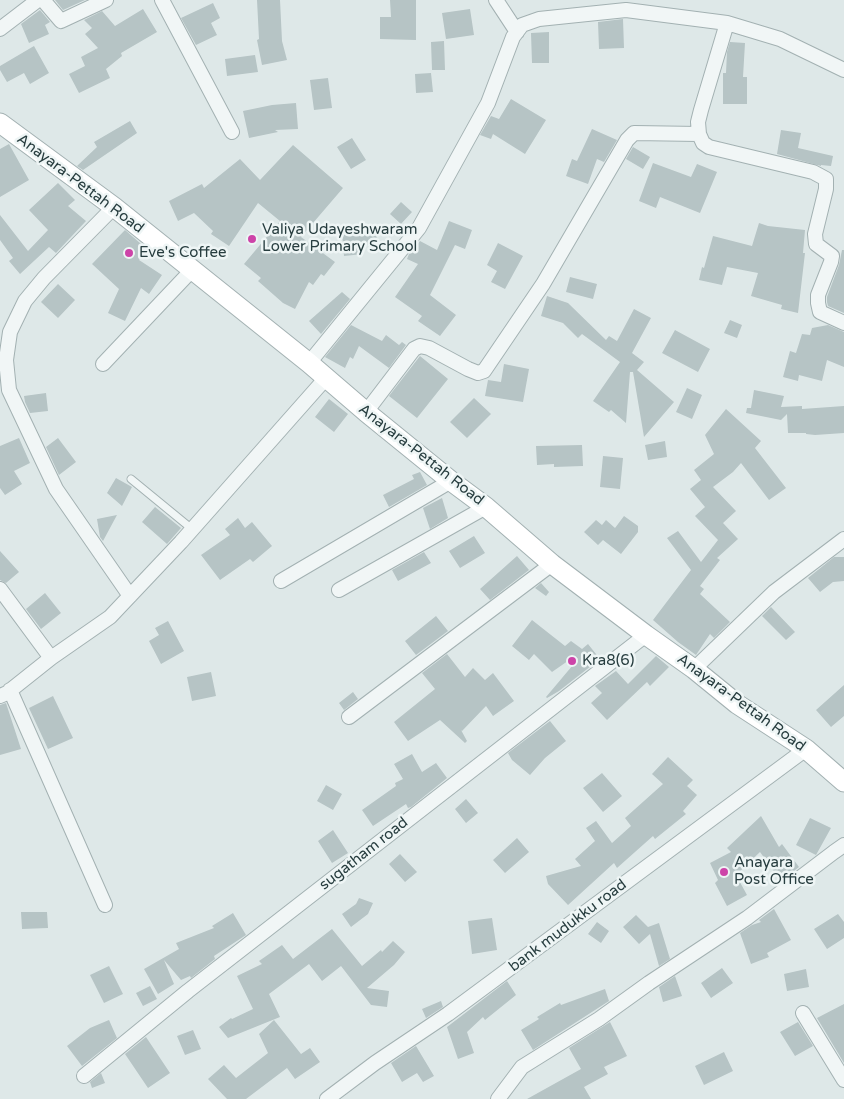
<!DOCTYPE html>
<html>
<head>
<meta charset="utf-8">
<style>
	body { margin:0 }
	canvas { display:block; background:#dee8e8 }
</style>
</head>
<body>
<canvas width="844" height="1099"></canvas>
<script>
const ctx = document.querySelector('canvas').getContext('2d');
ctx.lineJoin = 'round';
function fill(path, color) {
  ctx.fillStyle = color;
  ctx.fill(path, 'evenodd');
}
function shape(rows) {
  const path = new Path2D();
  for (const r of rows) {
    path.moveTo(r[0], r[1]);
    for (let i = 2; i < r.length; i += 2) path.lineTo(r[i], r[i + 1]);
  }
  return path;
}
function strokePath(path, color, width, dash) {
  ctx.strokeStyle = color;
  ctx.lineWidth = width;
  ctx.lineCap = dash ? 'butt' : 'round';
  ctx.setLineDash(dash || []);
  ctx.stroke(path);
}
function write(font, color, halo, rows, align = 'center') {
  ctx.font = font + ' "Varela Round",sans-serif';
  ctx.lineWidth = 5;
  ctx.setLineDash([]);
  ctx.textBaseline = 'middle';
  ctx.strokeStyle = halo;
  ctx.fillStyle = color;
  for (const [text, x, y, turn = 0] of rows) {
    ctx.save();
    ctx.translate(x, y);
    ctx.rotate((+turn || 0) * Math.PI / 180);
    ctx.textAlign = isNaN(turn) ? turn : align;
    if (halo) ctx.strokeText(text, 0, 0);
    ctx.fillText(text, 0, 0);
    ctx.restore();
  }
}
const building = shape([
	[55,0,85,0,63,10],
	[257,0,280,0,282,41,287,60,262,65,257,40,259,39],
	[390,0,416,0,416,40,380,39,380,17,391,17],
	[213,3,220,18,211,23,217,35,196,45,181,18],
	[143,9,157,32,121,53,122,56,106,69,110,78,79,93,69,74,85,66,81,57,98,48,85,34,92,28,84,20,102,11,115,26],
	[470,9,474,35,446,39,442,13],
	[40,10,50,22,45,25,49,34,29,43,21,24],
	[623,19,624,48,599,49,598,22],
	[549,32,549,63,532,63,531,33],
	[444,41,445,70,432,70,431,42],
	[730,42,745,43,743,77,747,77,747,104,723,104,723,73,726,73,727,52],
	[34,46,49,73,30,84,24,73,7,82,0,70,0,66],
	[255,55,258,72,227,76,225,59],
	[431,73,433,92,416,93,415,74],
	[328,78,332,108,314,110,310,80],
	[511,99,546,120,525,154,493,134,491,139,480,135,491,116,499,119],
	[296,103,298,129,275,130,278,132,249,138,243,111,272,105],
	[130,121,137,133,83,170,77,166,97,147,94,142],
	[592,129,617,140,604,162,597,159,588,184,566,176,572,159,577,161],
	[781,130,801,133,798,148,833,156,831,166,821,165,821,166,777,154],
	[352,138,366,160,351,169,337,147],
	[9,144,29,180,0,197,0,149],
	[293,145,343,188,301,237,335,262,324,276,321,274,313,285,309,282,295,309,283,303,258,281,261,278,244,264,280,221,258,203,229,246,211,234,213,231,194,213,178,221,169,201,202,184,204,188,240,159,260,180],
	[633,147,650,157,643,169,626,159],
	[653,163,691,177,697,164,717,172,700,213,660,197,656,208,639,201],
	[58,183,75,200,68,206,86,221,56,253,49,247,20,274,9,261,13,258,0,240,0,215,28,251,48,230,29,210],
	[401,202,412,212,401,224,390,214],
	[449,221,472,230,465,249,455,245,430,295,456,315,440,336,418,321,422,316,395,297,418,264,407,259,409,254,420,241,437,250],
	[759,223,768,226,805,230,803,253,805,253,798,313,781,309,782,305,751,296,758,273,727,267,722,285,699,280,702,267,704,268,713,236,752,246],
	[125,230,148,250,139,260,162,275,149,294,141,288,125,321,108,313,119,289,92,264],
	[376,230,377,244,363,245,363,254,344,256,342,232],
	[498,243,523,256,505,289,491,282,497,271,487,265],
	[842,250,844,250,844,313,828,306,827,302,827,297,839,265],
	[570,277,597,284,593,299,566,292],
	[58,284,75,300,58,318,41,302],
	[342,292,350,299,321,334,309,321],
	[547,296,568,303,606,340,609,336,617,341,634,309,651,318,632,353,644,362,637,370,674,402,644,437,633,372,630,372,626,423,611,410,609,412,593,401,620,362,582,334,578,338,563,323,541,316],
	[730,320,742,325,737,338,724,333],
	[351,325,382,341,386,335,399,345,402,342,406,345,389,368,359,346,353,359,350,357,345,368,325,357],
	[828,325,844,332,844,367,827,360,822,381,799,375,798,381,783,377,790,351,796,353,802,334,810,335,812,328],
	[675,330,710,349,698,372,662,353],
	[420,356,448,379,417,418,389,396],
	[504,364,529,369,523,402,485,396,488,380,501,382],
	[687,388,702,395,692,419,676,412],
	[754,390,784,396,781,407,802,406,802,409,844,406,844,433,815,435,806,434,806,433,788,433,787,414,781,420,746,413,747,408,751,408],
	[46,393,48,411,30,413,25,402,24,396],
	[474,398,491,414,467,438,450,422],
	[329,399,348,414,334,432,315,417],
	[726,409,761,441,755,448,786,488,769,500,741,463,733,472,713,487,736,511,723,523,738,539,717,558,720,560,700,586,704,589,700,594,730,622,714,638,710,634,696,655,678,642,653,620,691,570,667,538,678,531,701,562,718,540,695,516,705,507,690,489,701,480,694,470,714,454,705,435],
	[19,438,30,463,14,471,22,484,5,495,0,488,0,446],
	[58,438,76,462,59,475,46,447],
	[665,441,667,457,648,460,645,445],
	[582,445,583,466,554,467,554,464,537,465,536,446],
	[603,456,623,458,620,489,600,487],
	[420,472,427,485,389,507,383,495,414,479,412,475],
	[116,478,132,487,122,506,107,493],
	[442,498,448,518,430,529,423,508],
	[155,507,181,528,167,544,142,522],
	[117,515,103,541,100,537,97,519],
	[624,516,638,526,638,532,621,554,603,540,598,545,584,532,596,520,602,525,606,520,615,528],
	[238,518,245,528,252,522,272,546,253,562,250,559,220,580,201,555,230,535,225,529],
	[474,536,485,553,460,568,449,551],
	[0,551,19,572,6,583,0,580],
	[424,552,431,563,398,581,392,570],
	[517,556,529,570,490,600,480,589],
	[834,557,844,557,844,581,833,582,820,592,808,578],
	[541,583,549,592,546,596,535,588],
	[45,593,61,613,41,629,26,609],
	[771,607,795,632,786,640,762,616],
	[436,616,448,631,416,655,405,641],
	[532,620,565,646,571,641,582,649,588,644,600,659,559,691,547,698,546,697,578,659,575,656,552,672,534,654,529,660,512,646],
	[168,621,184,651,161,664,149,641,159,635,155,628],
	[447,654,465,677,473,668,485,680,493,673,514,701,493,716,486,706,462,731,461,730,467,741,465,743,440,720,408,741,394,722,435,689,422,673],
	[656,656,669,667,650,686,647,682,607,720,591,703,602,693,595,686,616,671,628,684],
	[211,672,216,696,192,701,187,677],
	[844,685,844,716,831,727,816,710],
	[353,692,358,699,344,710,339,703],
	[53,696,73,738,48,749,29,708],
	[6,703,21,749,0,755,0,705],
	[550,721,566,741,545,758,530,775,512,760,508,753],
	[412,754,422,772,436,763,447,778,411,807,408,808,406,804,373,826,362,810,396,786,395,783,403,779,394,764],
	[668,757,693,780,687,786,697,795,683,811,686,814,655,839,653,836,617,868,614,863,568,905,548,884,546,876,581,866,575,859,595,841,586,828,596,821,612,843,631,826,625,818,663,784,652,774],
	[602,773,622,796,603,812,583,788],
	[326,785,342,794,333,810,317,801],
	[466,799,478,813,466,823,455,809],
	[761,816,779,847,782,844,799,867,781,881,760,852,736,875,747,895,727,906,715,883,718,880,710,863,731,852,727,848],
	[810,818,831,828,816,855,796,845],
	[333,830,348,853,332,863,318,841],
	[517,838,529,852,505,873,493,860],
	[400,854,417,872,405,882,389,864],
	[359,898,373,903,368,914,351,927,342,914,356,904],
	[774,909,791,940,767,953,769,957,751,964,740,933,752,925,761,922,759,920],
	[21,912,47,912,48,928,22,929],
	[233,913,246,935,214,956,215,959,191,978,190,976,181,980,164,960,174,984,158,994,144,969,179,949,176,943,214,928,212,926],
	[838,914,844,922,844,938,827,949,814,929],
	[636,915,648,927,659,923,670,959,659,966,650,934,639,944,623,927],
	[492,918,497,950,472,954,468,921],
	[597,922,609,931,601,943,588,934],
	[332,929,362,966,381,950,382,952,393,941,405,952,394,965,367,988,389,991,387,1007,371,1005,341,966,322,981,309,964,269,994,280,1017,228,1038,219,1027,231,1018,232,1019,253,1009,237,976,262,964,259,961,282,945,293,959],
	[109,966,123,994,104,1003,90,975],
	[722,968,733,983,711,998,701,983],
	[806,969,809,987,787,991,784,974],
	[675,976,682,996,663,1002,659,987],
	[507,981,516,995,485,1020,483,1017,467,1032,474,1053,458,1059,447,1027],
	[150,986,157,999,143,1006,136,993],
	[605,989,609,1001,533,1050,521,1030,539,1019,537,1017,560,1003,561,1005],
	[441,1001,443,1007,426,1018,422,1009],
	[844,1004,844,1063,817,1018],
	[109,1020,117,1038,82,1066,67,1046,90,1028],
	[274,1020,301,1054,310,1048,320,1062,295,1079,287,1068,246,1099,227,1099,208,1079,224,1065,236,1078,268,1053,259,1034],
	[610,1022,627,1056,604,1067,608,1074,584,1087,591,1099,527,1099,581,1069,569,1048],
	[798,1022,813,1046,795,1056,780,1032],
	[193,1030,201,1049,185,1055,177,1036],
	[146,1037,170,1073,148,1088,125,1054],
	[416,1046,434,1076,423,1082,417,1073,402,1082,391,1063],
	[724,1052,733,1071,704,1085,695,1066],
	[101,1073,105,1083,92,1088,90,1082]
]);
const lane = shape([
	[131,479,192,529]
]);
const street = shape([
	[43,0,61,21,106,0],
	[162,0,232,132],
	[496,0,517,32],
	[727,23,701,110,698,122,699,134,703,143,709,147,813,172,826,179,826,189,815,234,816,244,832,256,831,262,818,295,818,303,820,312,844,323],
	[0,29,38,0],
	[114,207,44,278,25,301,10,332,6,360,9,390,56,489,130,596],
	[309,363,419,228,488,103,513,37,522,25,539,19,626,10,727,23,780,39,844,70],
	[103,364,192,270],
	[366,412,414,349,420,346,429,348,468,369,478,373,484,371,543,284,627,140,634,133,699,134],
	[281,581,451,481],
	[0,589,51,658],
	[339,590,486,507],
	[694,669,774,592,844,539],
	[10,690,105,905],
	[0,696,7,693,51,658,110,617,181,542,326,378],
	[349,717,552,564],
	[803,1013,844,1080],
	[84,1076,188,991,646,635],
	[327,1099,375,1063,448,1014,806,749],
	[498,1099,522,1067,599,1019,649,983,747,918,834,852,844,845]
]);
const secondary = shape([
	[0,123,114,207,309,363,366,412,451,481,486,507,552,564,646,635,694,669,737,704,806,749,844,782]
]);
const markers = [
	[252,239,5,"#cd43a8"],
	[129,253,5,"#cd43a8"],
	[572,661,5,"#cd43a8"],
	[724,872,5,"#cd43a8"]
];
const streetNames = [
	["Anayara-Pettah Road",80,184,37],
	["Anayara-Pettah Road",421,455,38],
	["Anayara-Pettah Road",741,703,36],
	["sugatham road",364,854,-38],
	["bank mudukku road",568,926,-37]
];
const poiNames = [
	["Valiya Udayeshwaram",262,230],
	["Lower Primary School",262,247],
	["Eve's Coffee",139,253],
	["Kra8(6)",582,661],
	["Anayara",734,863],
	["Post Office",734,880]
];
fill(building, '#b6c4c5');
strokePath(lane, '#a3b1b2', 9);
strokePath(street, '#a3b1b2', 16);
strokePath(secondary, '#a3b1b2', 21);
strokePath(lane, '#f1f6f6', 7);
strokePath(street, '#f1f6f6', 14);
strokePath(secondary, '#fff', 19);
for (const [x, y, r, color] of markers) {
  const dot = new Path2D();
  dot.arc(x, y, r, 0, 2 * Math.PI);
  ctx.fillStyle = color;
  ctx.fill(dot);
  strokePath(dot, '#eef5f5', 2);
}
write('15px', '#273d3f', '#eef5f5', streetNames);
write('15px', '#273d3f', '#eef5f5', poiNames, 'left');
</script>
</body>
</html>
